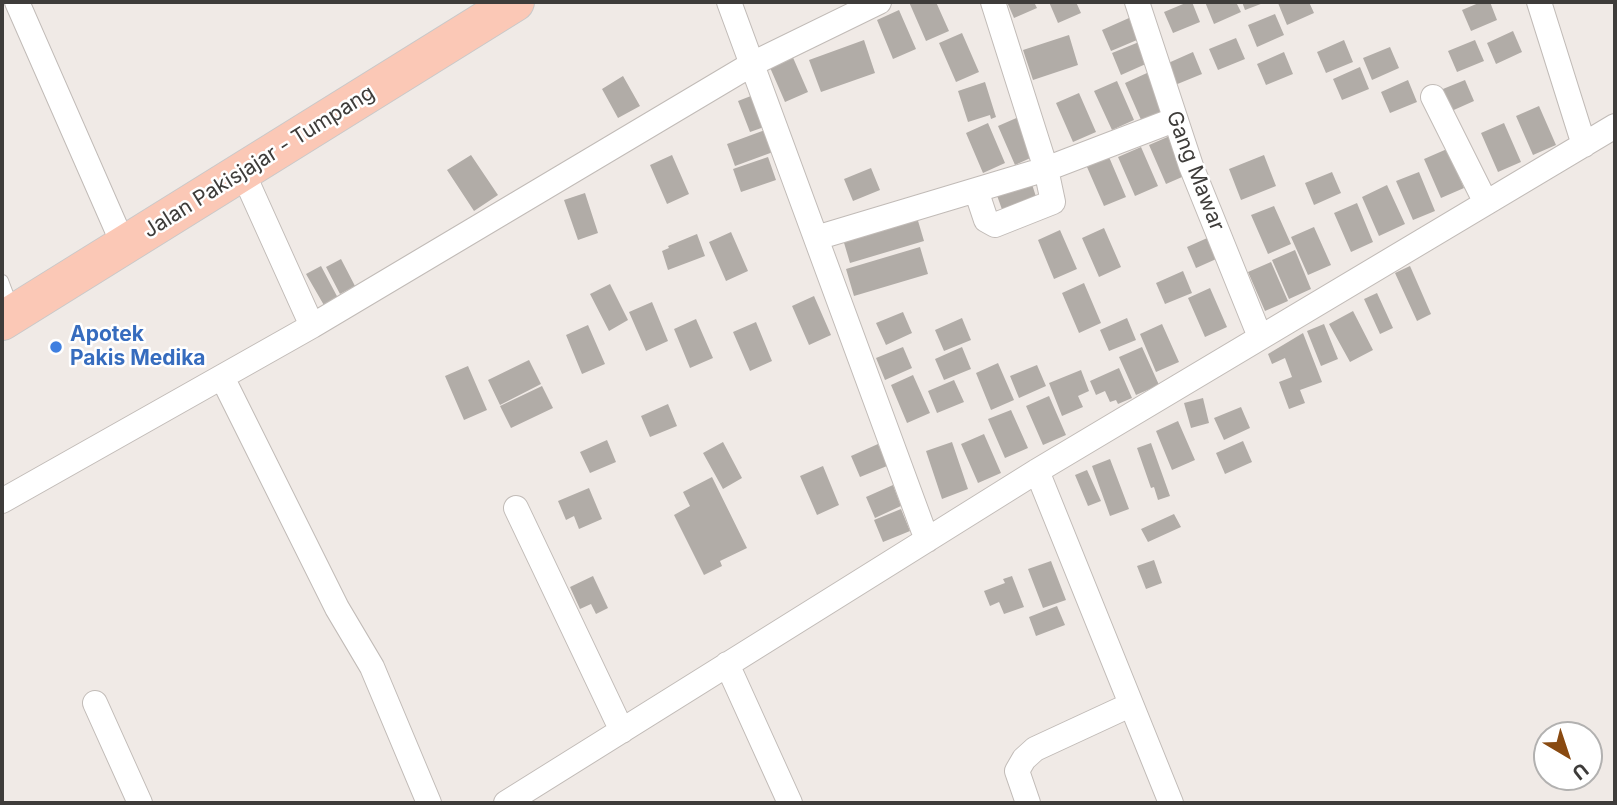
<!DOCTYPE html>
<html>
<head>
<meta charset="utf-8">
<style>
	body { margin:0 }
	#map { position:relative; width:1617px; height:805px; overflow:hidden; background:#f0eae6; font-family:Inter,sans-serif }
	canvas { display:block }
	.frame { position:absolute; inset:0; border:4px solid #3e3c3a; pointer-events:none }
	.north { position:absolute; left:1533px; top:721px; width:70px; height:70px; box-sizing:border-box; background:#fff; border:2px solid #b2b1b0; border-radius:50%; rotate:141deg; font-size:19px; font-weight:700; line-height:28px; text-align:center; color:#3e3c3a }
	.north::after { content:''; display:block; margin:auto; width:24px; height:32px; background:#894a11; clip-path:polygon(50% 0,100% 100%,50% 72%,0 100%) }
</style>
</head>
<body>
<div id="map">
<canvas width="1617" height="805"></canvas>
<div class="frame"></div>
<div class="north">U</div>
</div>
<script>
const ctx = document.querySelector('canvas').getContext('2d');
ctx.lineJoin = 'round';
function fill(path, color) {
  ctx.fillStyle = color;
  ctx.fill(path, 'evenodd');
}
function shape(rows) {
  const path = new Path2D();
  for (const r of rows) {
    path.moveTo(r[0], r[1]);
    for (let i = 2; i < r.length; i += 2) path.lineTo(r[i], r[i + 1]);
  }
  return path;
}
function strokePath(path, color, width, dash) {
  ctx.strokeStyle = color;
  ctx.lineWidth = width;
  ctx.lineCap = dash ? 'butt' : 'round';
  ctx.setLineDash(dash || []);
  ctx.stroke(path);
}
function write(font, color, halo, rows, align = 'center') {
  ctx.font = font + ' Inter,sans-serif';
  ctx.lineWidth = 5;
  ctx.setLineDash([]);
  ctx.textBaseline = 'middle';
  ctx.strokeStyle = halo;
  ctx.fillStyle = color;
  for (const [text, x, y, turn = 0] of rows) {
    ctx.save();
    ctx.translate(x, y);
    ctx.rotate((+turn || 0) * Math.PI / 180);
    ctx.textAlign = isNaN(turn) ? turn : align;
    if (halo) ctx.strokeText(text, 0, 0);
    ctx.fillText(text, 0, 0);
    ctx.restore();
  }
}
const building = shape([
	[909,2,936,2,949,31,926,41],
	[1007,2,1034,2,1037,8,1014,18],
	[1049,2,1076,2,1081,13,1058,23],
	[1188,2,1192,2,1200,22,1173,33,1164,12],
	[1205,2,1236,2,1241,12,1214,24],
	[1242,2,1266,2,1245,10],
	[1281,2,1309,2,1314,13,1287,25,1278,3],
	[1481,2,1490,2,1497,20,1471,31,1462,10],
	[899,10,916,49,893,59,877,20],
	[1275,14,1284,35,1257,47,1248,25],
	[1129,18,1137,40,1111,51,1102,30],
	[1513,31,1522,52,1496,64,1487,43],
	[962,33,979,72,956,82,939,43],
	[1069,35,1078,65,1033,80,1023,50],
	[1236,38,1245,59,1218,70,1209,49],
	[864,40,875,73,821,92,809,60],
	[1344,40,1353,62,1326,73,1317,52],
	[1475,40,1484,61,1457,72,1448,51],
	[1139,42,1148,63,1121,75,1112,53],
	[1390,47,1399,68,1372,80,1363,58],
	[1193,52,1202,74,1175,85,1166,64],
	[1284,52,1293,74,1266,85,1257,64],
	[791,53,808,92,785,102,768,63],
	[1360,67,1369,89,1342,100,1333,79],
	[1147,73,1165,112,1142,122,1125,83],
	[623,76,640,106,618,118,602,89],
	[1408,80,1417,102,1390,113,1381,92],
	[1465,80,1474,101,1447,113,1438,91],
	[1117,81,1134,120,1112,130,1094,91],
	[985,82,996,117,991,119,990,115,968,122,958,91],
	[1079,93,1096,132,1073,142,1056,103],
	[756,94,767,126,750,132,738,101],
	[1539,106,1556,145,1533,155,1516,116],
	[1021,116,1037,155,1015,165,998,126],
	[988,123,1005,163,983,173,966,133],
	[1504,123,1521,162,1498,172,1481,133],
	[765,130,773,152,735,166,727,144],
	[1172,135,1189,174,1166,184,1149,145],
	[1141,147,1158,186,1135,196,1118,157],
	[1447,149,1464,188,1441,198,1424,159],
	[471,155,498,195,474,211,447,170],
	[672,155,689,194,667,204,650,165],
	[1264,155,1276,186,1241,200,1229,169],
	[768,157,776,180,741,192,733,169],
	[1109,157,1126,197,1104,206,1087,167],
	[871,168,880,190,853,201,844,179],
	[1332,172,1341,193,1314,205,1305,183],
	[1419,172,1435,211,1413,220,1396,181],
	[1029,175,1039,206,1005,218,994,187],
	[1387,185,1405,224,1379,236,1362,197],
	[585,193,598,233,578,240,564,200],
	[1357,203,1373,242,1351,252,1334,213],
	[1274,206,1291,244,1268,254,1251,215],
	[916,214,924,241,850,263,842,236],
	[1314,227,1331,265,1308,275,1291,237],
	[1104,228,1121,267,1099,277,1082,238],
	[1060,230,1077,269,1054,279,1038,240],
	[731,232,748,271,726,281,709,242],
	[697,234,705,256,668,270,662,251,669,248,668,246],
	[1214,235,1223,256,1196,268,1187,247],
	[920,247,928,274,854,296,846,269],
	[1295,250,1311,289,1289,299,1272,260],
	[341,259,355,286,340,294,326,267],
	[1271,262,1288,301,1265,311,1248,272],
	[321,266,339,300,325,307,306,274],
	[1410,266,1431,314,1417,321,1395,273],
	[1183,271,1192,293,1165,304,1156,283],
	[1084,283,1101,323,1079,333,1062,293],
	[610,284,628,320,609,331,590,294],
	[1210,288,1227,327,1205,337,1188,298],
	[1377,293,1393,328,1380,334,1364,299],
	[814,296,831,335,809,345,792,306],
	[652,302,668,341,646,351,629,312],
	[1353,311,1373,350,1350,362,1329,324],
	[903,312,912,333,886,345,876,323],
	[962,318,971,340,944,351,935,330],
	[1127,318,1136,340,1109,351,1100,330],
	[696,319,713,358,690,368,674,329],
	[756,322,772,361,750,371,733,332],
	[1162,324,1179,362,1156,372,1140,334],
	[1324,324,1338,359,1321,366,1307,331],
	[588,325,605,364,582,374,566,335],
	[1303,333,1322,382,1300,390,1305,403,1289,409,1279,382,1292,377,1285,358,1272,364,1268,354],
	[903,347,912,368,885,380,876,358],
	[962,347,971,369,944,380,935,359],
	[1142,347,1159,385,1136,395,1119,357],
	[529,360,541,384,500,405,488,380],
	[998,363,1014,400,991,410,976,373],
	[1037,365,1046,386,1019,398,1010,376],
	[468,366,487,410,464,420,445,376],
	[1119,368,1132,398,1118,404,1116,400,1110,402,1105,391,1096,395,1090,381],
	[1081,370,1089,391,1078,396,1083,407,1062,416,1049,383],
	[913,375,930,413,907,423,891,385],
	[954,380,964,402,937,413,928,391],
	[542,386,553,408,511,428,500,406],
	[1049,396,1066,435,1043,445,1026,406],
	[1203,398,1209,423,1191,428,1184,403],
	[668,404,677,426,650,437,641,416],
	[1241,407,1250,428,1224,440,1214,418],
	[1011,410,1028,448,1005,458,988,419],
	[1178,421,1195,460,1172,470,1156,431],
	[984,434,1001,473,978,483,961,444],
	[607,440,616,462,590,473,580,452],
	[1243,441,1252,462,1225,474,1216,453],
	[723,442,742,478,723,489,703,453],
	[952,442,968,489,942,499,926,451],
	[1151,443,1170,496,1158,500,1154,487,1151,488,1137,448],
	[878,444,887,466,860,477,851,456],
	[1110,459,1129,509,1110,516,1092,466],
	[823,466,839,505,817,515,800,476],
	[1087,470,1101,501,1088,506,1075,475],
	[712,477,747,548,720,561,722,566,704,575,674,515,690,506,683,492],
	[893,485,901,506,875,518,866,497],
	[589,488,602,519,579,529,574,516,566,520,558,501],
	[901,509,910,531,883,542,874,520],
	[1174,514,1181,527,1148,542,1141,529],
	[1154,560,1162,583,1146,589,1137,566],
	[1051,561,1066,600,1043,608,1028,569],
	[593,576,608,608,596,614,591,604,580,609,570,587],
	[1012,576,1024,607,1004,614,999,602,990,606,984,591,1005,583,1003,579],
	[1057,606,1065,625,1036,636,1029,617]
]);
const lane = shape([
	[2,281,13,310]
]);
const street = shape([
	[17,2,124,246],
	[729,2,927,540],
	[1137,2,1191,166,1260,337],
	[1539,2,1584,145],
	[1433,97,1486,203],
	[243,173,312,326],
	[976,190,1046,169,993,2],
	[816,238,976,190,986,220,995,225,1053,202,1046,169,1174,120],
	[222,377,337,608,372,667,429,803],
	[1037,471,1171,803],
	[2,501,312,326,752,64,879,2],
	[516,508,622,731],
	[727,664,790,803],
	[95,703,140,803],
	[506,803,1037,471,1615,126],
	[1028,803,1017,771,1024,759,1035,749,1130,705]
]);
const primary = shape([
	[2,321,515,2]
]);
const markers = [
	[56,347,7,"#3f7fe0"]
];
const streetNames = [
	["Jalan Pakisjajar - Tumpang",259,162,-32],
	["Gang Mawar",1195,171,69]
];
const shopNames = [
	["Apotek",70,335],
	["Pakis Medika",70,359]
];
fill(building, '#b1aca7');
strokePath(lane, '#c1bbb7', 14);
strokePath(street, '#c1bbb7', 26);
strokePath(primary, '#c9c8c8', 40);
strokePath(lane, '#fff', 12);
strokePath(street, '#fff', 24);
strokePath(primary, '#fbc8b6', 38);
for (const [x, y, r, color] of markers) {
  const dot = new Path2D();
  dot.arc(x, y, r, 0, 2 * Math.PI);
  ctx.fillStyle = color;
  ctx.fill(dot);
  strokePath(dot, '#fff', 2.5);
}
write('21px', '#3e3c3a', '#fff', streetNames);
write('bold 21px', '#366cbe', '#fff', shopNames, 'left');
</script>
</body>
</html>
